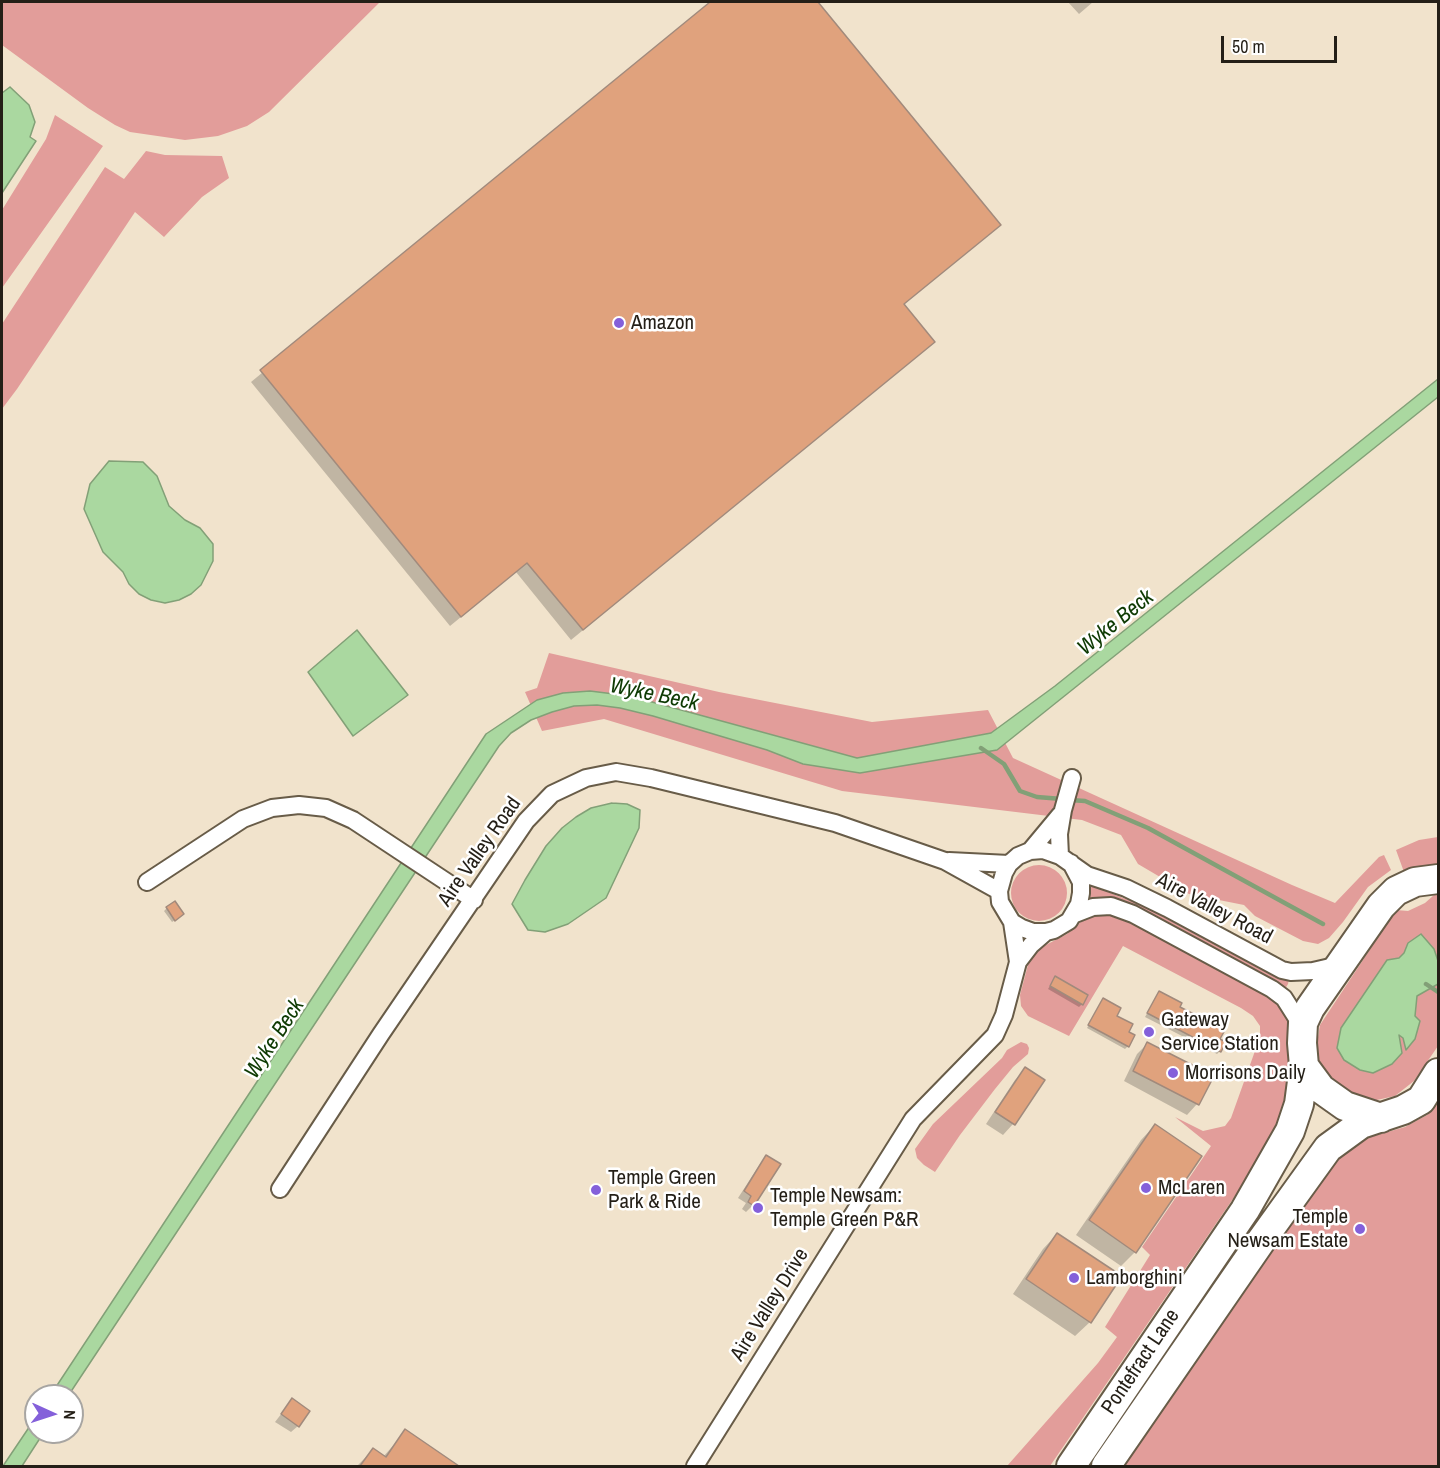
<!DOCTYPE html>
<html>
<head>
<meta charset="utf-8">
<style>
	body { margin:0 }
	#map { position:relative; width:1440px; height:1468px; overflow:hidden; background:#f1e3cc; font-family:"Archivo Narrow",sans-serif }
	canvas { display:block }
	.frame { position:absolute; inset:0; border:3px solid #241f17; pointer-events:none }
	.north { position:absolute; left:24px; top:1384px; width:60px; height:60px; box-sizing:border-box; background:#fff; border:2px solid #a7a5a2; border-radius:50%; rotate:93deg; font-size:16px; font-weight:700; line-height:24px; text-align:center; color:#241f17 }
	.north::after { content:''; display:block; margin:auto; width:21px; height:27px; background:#8460da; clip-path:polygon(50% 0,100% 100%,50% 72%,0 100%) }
	.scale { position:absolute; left:1221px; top:36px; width:116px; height:27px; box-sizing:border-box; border:3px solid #241f17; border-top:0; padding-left:8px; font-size:18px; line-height:21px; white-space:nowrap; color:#241f17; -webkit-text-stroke:4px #fff; paint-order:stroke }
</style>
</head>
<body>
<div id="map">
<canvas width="1440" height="1468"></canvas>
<div class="frame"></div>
<div class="north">N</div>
<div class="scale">50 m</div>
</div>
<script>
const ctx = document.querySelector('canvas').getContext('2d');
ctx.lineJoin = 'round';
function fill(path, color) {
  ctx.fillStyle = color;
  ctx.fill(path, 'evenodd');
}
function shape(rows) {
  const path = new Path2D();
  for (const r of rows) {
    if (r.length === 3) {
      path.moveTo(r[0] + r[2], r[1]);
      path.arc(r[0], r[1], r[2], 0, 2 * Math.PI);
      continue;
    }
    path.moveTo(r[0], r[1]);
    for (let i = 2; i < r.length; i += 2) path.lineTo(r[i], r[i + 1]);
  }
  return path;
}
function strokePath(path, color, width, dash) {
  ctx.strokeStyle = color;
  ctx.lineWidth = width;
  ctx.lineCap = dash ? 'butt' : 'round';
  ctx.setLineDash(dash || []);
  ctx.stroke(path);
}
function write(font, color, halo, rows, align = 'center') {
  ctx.font = font + ' "Archivo Narrow",sans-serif';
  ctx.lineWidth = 5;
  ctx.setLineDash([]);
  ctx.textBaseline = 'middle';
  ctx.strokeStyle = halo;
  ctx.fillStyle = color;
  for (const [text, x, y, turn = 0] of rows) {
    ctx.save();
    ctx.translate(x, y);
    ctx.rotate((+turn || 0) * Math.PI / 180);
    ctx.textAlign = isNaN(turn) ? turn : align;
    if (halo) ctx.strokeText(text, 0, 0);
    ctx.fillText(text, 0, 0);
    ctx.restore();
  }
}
const green = shape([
	[2,2,380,2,269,112,247,126,218,136,185,140,130,132,115,125,88,108,2,45],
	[55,115,103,146,2,288,2,210,46,139],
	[146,151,165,155,222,156,229,178,202,197,164,237,135,212,17,389,2,409,2,324,105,167,124,179],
	[549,653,719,692,872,722,988,710,1013,758,1292,885,1335,903,1379,857,1384,855,1391,870,1368,887,1343,922,1329,938,1318,944,1303,941,1255,916,1244,905,1189,894,1138,864,1121,835,1082,820,842,791,604,719,542,731,525,692,537,688],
	[1438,837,1438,864,1404,872,1396,850,1419,840],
	[1039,893,28],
	[1090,885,1141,905,1269,973,1289,979,1288,984,1285,989,1090,902],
	[1434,895,1438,895,1438,1046,1414,1081,1395,1096,1372,1101,1349,1096,1322,1072,1316,1049,1320,1025,1396,910,1408,911,1425,903],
	[1103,913,1123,917,1248,983,1274,1000,1282,1011,1287,1008,1291,1015,1292,1095,1263,1155,1050,1466,1007,1466,1098,1363,1117,1337,1105,1327,1150,1255,1142,1247,1211,1146,1175,1117,1203,1131,1225,1126,1231,1118,1260,1037,1260,1026,1253,1016,1241,1008,1123,946,1069,1036,1028,1016,1021,1006,1020,995,1029,961,1040,948,1067,934,1083,920],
	[1021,1042,1027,1044,1029,1048,1028,1054,1013,1067,995,1089,960,1135,935,1172,924,1165,917,1158,915,1149,933,1124,1002,1058,1007,1050],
	[1438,1103,1438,1466,1115,1466,1324,1170,1345,1150,1363,1139,1405,1127,1427,1115]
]);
const water = shape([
	[10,87,29,105,35,122,30,137,36,141,2,193,2,93,10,87],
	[1438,379,1438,397,997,750,860,773,803,764,767,750,653,716,620,708,597,705,574,706,552,712,531,720,511,733,499,746,68,1396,50,1396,486,734,537,700,563,693,590,691,630,696,857,758,991,733,1055,686,1438,379],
	[109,461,143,462,157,476,169,506,185,520,200,528,213,544,213,561,201,585,191,594,179,600,165,603,151,600,139,594,129,584,123,572,103,552,84,509,90,484,109,461],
	[357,630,408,695,353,736,308,672,357,630],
	[612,803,627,804,640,810,639,828,606,898,568,924,545,932,528,930,512,904,525,880,546,846,562,828,576,817,591,808,612,803],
	[1421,934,1434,949,1438,961,1438,984,1417,996,1415,1016,1420,1021,1415,1039,1406,1050,1403,1038,1399,1035,1402,1053,1392,1064,1373,1073,1360,1070,1344,1060,1337,1048,1341,1028,1387,960,1399,958,1404,953,1408,943,1421,934],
	[36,1417,36,1432,44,1432,22,1466,3,1466,36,1417]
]);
const shadow = shape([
	[712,2,816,2,999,225,903,305,922,352,571,640,516,572,450,626,251,382],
	[1068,2,1093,2,1079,14],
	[167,908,180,917,172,922,164,911],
	[1053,981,1082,1004,1079,1007,1048,989],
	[1159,993,1218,1039,1220,1051,1217,1054,1145,1017],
	[1103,1000,1127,1032,1128,1046,1125,1049,1087,1028],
	[1147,1044,1197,1104,1187,1115,1124,1081,1137,1054],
	[1026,1069,1043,1080,1013,1124,1003,1135,986,1124,1015,1080],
	[1155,1125,1135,1252,1121,1266,1076,1235,1141,1140],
	[767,1157,753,1205,746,1212,742,1209,746,1203,738,1198,760,1164],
	[1057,1234,1090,1322,1075,1336,1013,1294,1043,1249],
	[292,1400,298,1426,291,1432,275,1422],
	[406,1431,456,1466,357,1466,373,1450,383,1457]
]);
const stream = shape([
	[981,748,1004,764,1020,791,1037,797,1062,799],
	[1070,800,1085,801,1148,828,1323,924],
	[1426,984,1438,992]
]);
const building = shape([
	[710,2,818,2,1001,225,904,304,935,342,583,630,527,563,461,617,260,370,710,2],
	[175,901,184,914,175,921,166,907,175,901],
	[1055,976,1088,995,1083,1005,1050,986,1055,976],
	[1159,991,1182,1003,1180,1007,1225,1030,1220,1039,1226,1042,1221,1052,1147,1013,1159,991],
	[1103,998,1121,1008,1117,1016,1133,1024,1129,1032,1135,1035,1129,1047,1088,1025,1103,998],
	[1147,1042,1214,1076,1199,1105,1133,1071,1147,1042],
	[1025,1067,1045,1080,1015,1125,995,1112,1025,1067],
	[1155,1124,1202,1156,1136,1253,1089,1220,1155,1124],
	[766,1155,781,1164,754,1206,748,1202,751,1196,744,1191,766,1155],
	[1057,1233,1122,1276,1091,1323,1026,1279,1057,1233],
	[292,1398,310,1411,299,1427,281,1414,292,1398],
	[405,1429,459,1466,360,1466,373,1448,386,1457,405,1429]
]);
const street = shape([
	[1030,851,1060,815],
	[1060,856,1059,834,1063,810,1072,778],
	[949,861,1009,864],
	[1071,863,1081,882,1081,893,1079,904,1069,921,1054,930,1046,932,1033,932,1022,928,1012,922,1000,902,999,891,1004,873,1009,864,1018,856,1030,851,1043,850,1060,856,1087,875,1126,888,1167,908,1282,970,1291,972,1313,971,1339,965],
	[147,882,243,819,272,808,299,805,326,808,353,820,474,900],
	[1075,914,1093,907,1111,906,1133,914,1272,989,1284,998,1303,1028],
	[1012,922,1018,962],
	[280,1189,381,1034,526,821,552,794,586,778,616,772,651,778,835,823,945,861,999,891],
	[695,1466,913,1119,995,1035,1004,1015,1018,962,1031,945,1046,932]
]);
const highway = shape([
	[1381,1118,1345,1106,1321,1089,1304,1066,1302,1043,1303,1023,1310,1008,1381,906,1396,891,1415,882,1438,879],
	[1071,1466,1245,1210,1290,1131,1299,1104,1304,1066],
	[1106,1466,1261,1241,1328,1148,1361,1124,1403,1110,1421,1100,1438,1073]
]);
const markers = [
	[619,323,6,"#8460da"],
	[1149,1032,6,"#8460da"],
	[1173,1073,6,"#8460da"],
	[1146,1188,6,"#8460da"],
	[596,1190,6,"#8460da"],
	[758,1208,6,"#8460da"],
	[1360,1229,6,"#8460da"],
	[1074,1278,6,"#8460da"]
];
const poiNames = [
	["Amazon",631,323],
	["Gateway",1161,1020],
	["Service Station",1161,1044],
	["Morrisons Daily",1185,1073],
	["Temple Green",608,1178],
	["Park & Ride",608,1202],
	["McLaren",1158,1188],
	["Temple Newsam:",770,1196],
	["Temple Green P&R",770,1220],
	["Temple",1348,1217,"right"],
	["Newsam Estate",1348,1241,"right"],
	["Lamborghini",1086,1278]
];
const streetNames = [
	["Aire Valley Road",480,852,-55],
	["Aire Valley Road",1214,909,28],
	["Aire Valley Drive",770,1305,-58],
	["Pontefract Lane",1141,1362,-56]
];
const waterNames = [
	["Wyke Beck",1116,623,-39],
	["Wyke Beck",654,695,12],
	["Wyke Beck",275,1039,-57]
];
fill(green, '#e29d9a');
fill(water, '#aad8a0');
strokePath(water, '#82a077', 1.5);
fill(shadow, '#0003');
strokePath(stream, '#82a077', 4.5);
fill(building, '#e0a27d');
strokePath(building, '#a18a7c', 1.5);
strokePath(street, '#685c48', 20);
strokePath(highway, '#685c48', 32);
strokePath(street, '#fff', 16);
strokePath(highway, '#fff', 28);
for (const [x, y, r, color] of markers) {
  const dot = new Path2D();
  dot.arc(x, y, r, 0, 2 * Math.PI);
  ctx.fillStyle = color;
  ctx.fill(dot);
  strokePath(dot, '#fff', 2);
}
write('21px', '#241f17', '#fff', poiNames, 'left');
write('21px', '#241f17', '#fff', streetNames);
write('italic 22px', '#0e3a03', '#fff', waterNames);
</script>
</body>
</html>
